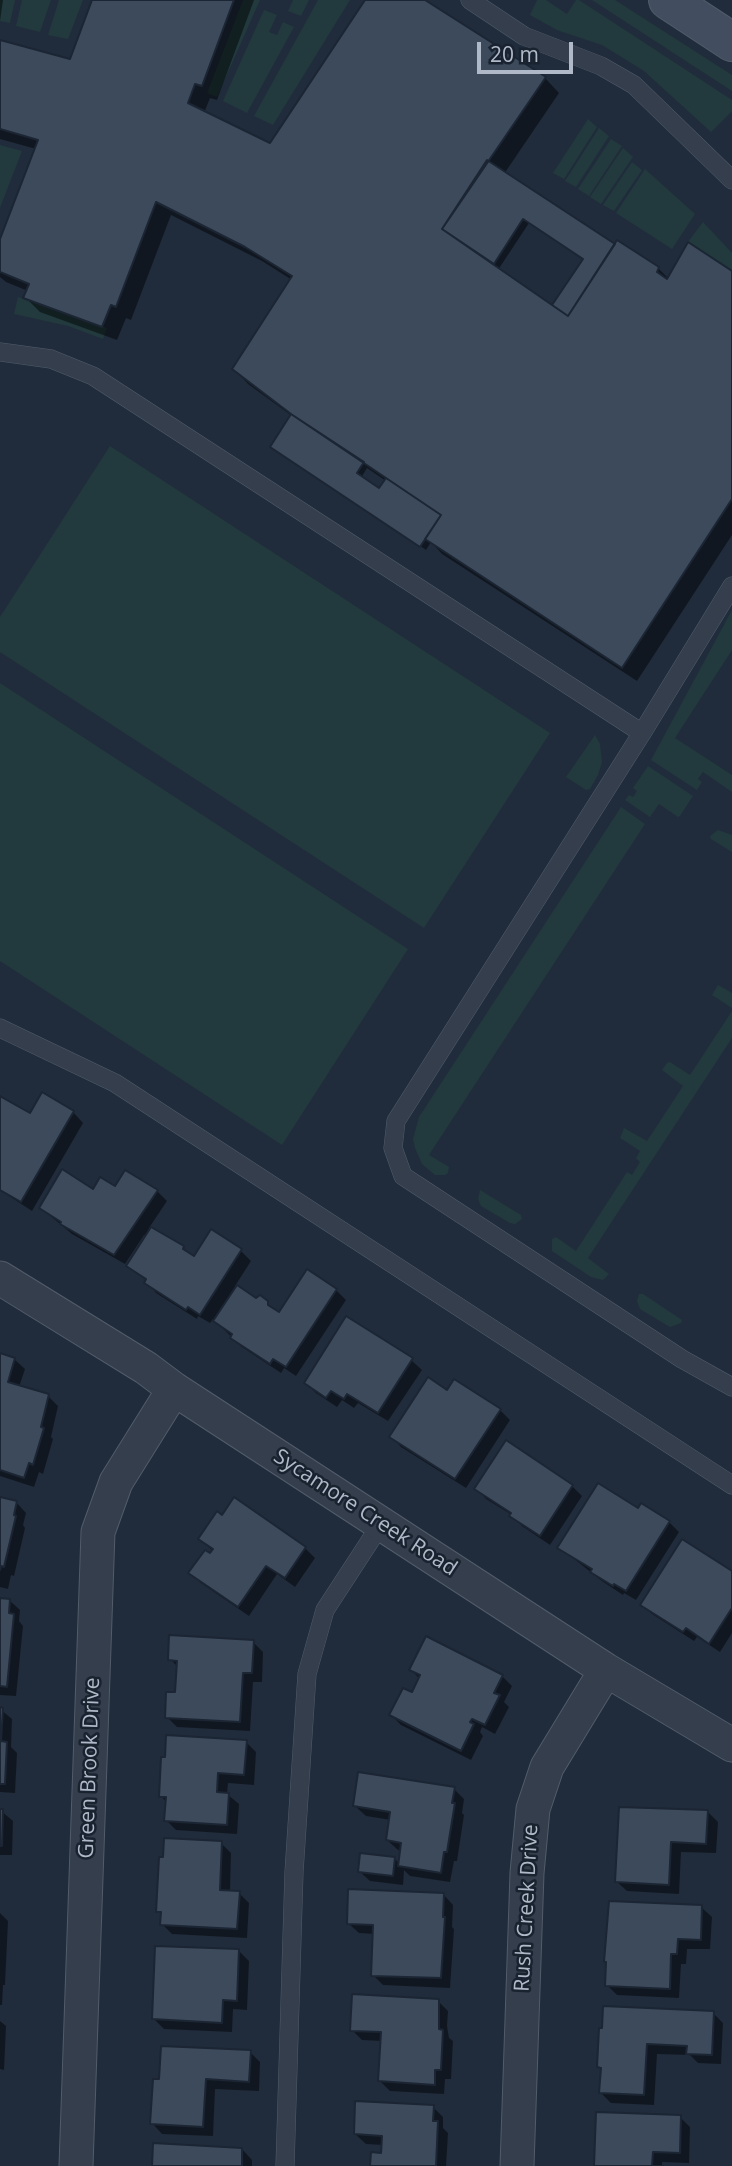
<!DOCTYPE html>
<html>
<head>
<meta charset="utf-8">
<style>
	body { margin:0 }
	#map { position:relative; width:732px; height:2166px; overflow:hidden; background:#202c3c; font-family:"Open Sans",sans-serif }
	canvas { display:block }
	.scale { position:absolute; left:477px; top:42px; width:96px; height:32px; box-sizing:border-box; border:4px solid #afb9c8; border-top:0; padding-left:9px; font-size:21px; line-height:24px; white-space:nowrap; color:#afb9c8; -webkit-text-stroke:5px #192330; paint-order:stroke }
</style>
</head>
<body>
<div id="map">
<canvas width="732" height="2166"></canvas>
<div class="scale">20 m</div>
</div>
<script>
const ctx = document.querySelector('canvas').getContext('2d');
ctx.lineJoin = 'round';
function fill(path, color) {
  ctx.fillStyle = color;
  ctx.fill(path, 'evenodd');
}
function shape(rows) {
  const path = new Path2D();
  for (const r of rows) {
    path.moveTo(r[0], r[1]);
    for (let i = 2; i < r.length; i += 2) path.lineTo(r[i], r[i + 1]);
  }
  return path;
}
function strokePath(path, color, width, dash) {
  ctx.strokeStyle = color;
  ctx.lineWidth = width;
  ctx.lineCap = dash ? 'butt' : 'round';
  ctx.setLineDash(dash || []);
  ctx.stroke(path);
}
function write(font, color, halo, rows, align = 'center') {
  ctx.font = font + ' "Open Sans",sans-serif';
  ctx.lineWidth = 5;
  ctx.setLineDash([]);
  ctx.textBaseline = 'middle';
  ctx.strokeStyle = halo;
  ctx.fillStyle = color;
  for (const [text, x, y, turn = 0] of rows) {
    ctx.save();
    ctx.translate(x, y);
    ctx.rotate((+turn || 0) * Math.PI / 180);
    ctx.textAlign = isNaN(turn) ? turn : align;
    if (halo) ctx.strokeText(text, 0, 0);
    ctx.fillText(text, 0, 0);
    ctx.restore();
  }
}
const green = shape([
	[0,0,15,0,10,23,0,21],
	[22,0,51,0,40,32,16,26],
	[59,0,83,0,68,39,48,35],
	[243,0,260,0,217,97,207,93],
	[293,0,309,0,301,16,288,11],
	[318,0,350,0,273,125,254,116],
	[537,0,546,0,567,14,576,0,579,0,732,100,732,111,711,132,644,71,602,45,557,30,530,15],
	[592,0,615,0,732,75,732,91],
	[264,10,277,15,269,32,277,35,283,22,294,27,247,113,223,101],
	[588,119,597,127,564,179,553,173],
	[599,128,609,136,576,187,565,181],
	[611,139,622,146,589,196,578,189],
	[0,145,22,151,0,208],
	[623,148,633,157,601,204,590,197],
	[632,162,642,170,614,211,603,205],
	[645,169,695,214,672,249,616,213],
	[703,222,732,253,732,271,688,242],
	[18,297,107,328,103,339,68,326,14,314],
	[110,446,550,733,424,928,0,652,0,617],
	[732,610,732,650,675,738,732,775,732,792,703,772,698,779,702,782,697,790,651,760],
	[0,683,408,949,282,1145,0,961],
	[595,735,600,744,602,762,598,775,590,789,586,790,566,777],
	[648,766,693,796,680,816,678,817,659,804,650,817,625,800,629,795,633,797,637,791,633,788],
	[621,807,645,824,429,1155,449,1167,448,1173,445,1175,435,1175,422,1164,415,1148,413,1139,419,1117],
	[718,830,732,835,732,852,711,839,710,836],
	[718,985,732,993,732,1008,712,995],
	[732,1011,732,1038,588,1258,609,1274,603,1280,591,1277,552,1251,552,1239,556,1237,576,1251,627,1172,632,1175,640,1162,636,1158,640,1151,620,1138,624,1128,647,1141,683,1086,662,1070,667,1063,670,1062,690,1075],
	[480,1190,521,1215,522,1219,515,1224,510,1223,481,1206,478,1199],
	[639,1294,643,1294,682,1320,681,1323,670,1327,640,1309,637,1301]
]);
const shadow = shape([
	[0,0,3,0,0,21],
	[94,0,254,0,217,100,210,98,204,113,271,145,367,0,422,0,545,78,559,93,504,174,615,247,658,268,669,279,732,273,732,535,637,681,442,554,431,542,426,550,272,447,292,416,248,384,234,369,292,280,262,261,171,215,131,320,126,318,117,340,40,312,25,297,28,291,6,282,0,277,0,244,36,149,0,139,0,42,71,61],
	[529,223,584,260,553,307,498,270],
	[367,468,386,481,379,491,361,478],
	[43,1095,73,1112,83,1123,32,1211,0,1190,0,1098,31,1115],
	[116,1188,157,1191,167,1201,149,1228,183,1248,194,1259,212,1231,241,1251,251,1261,235,1286,256,1300,267,1303,279,1315,336,1290,346,1300,296,1376,284,1368,281,1373,242,1347,213,1319,210,1323,198,1316,197,1319,156,1293,147,1281,128,1265,147,1237,144,1235,125,1264,72,1234,41,1208,94,1191],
	[0,1355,14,1359,25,1369,19,1387,48,1396,58,1406,51,1437,53,1439,43,1474,39,1472,34,1487,0,1476],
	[411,1360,422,1370,388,1421,358,1403,354,1408,342,1400,337,1407,316,1393,306,1383],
	[500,1410,510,1420,466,1488,401,1447,391,1436],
	[507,1443,572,1486,582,1496,550,1545,522,1526,512,1515,486,1499,476,1488],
	[0,1499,16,1502,26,1513,23,1525,25,1528,14,1576,11,1575,8,1589,0,1587],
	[234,1500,305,1548,315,1558,295,1587,277,1574,249,1616,201,1583,191,1573,213,1551,200,1539,223,1517],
	[638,1511,669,1522,679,1532,636,1600,624,1593,623,1595,602,1581,559,1547],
	[732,1573,732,1633,720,1652,697,1637,694,1641,652,1614,642,1604],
	[0,1600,9,1600,20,1610,19,1621,23,1626,16,1696,0,1695],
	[253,1642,263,1652,262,1682,253,1682,250,1731,177,1727,167,1717,177,1694,178,1667,170,1659],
	[411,1670,502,1676,512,1686,504,1702,509,1707,495,1734,482,1727,480,1732,483,1736,471,1760,401,1725,391,1715,413,1695,420,1679],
	[0,1709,12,1719,11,1747,17,1753,15,1793,0,1792],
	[246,1742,256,1752,254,1785,228,1783,227,1794,239,1804,237,1834,176,1830,166,1820,167,1803,161,1796],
	[454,1789,464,1799,462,1813,464,1815,457,1861,454,1861,450,1882,410,1876,404,1870,403,1885,370,1881,359,1871,394,1858,400,1864,402,1851,398,1850,387,1840,391,1820,366,1816,355,1806],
	[0,1810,13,1821,12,1855,0,1855],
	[707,1811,718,1822,716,1853,681,1852,679,1894,627,1891,616,1881],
	[221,1843,231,1853,230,1892,239,1893,249,1903,247,1938,172,1934,162,1924,163,1916,158,1911],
	[443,1894,453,1905,452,1927,454,1929,450,1988,383,1985,373,1975,375,1934,359,1933,348,1923],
	[701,1907,712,1917,710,1949,687,1949,686,1964,681,1964,679,1998,617,1995,607,1985],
	[0,1913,8,1921,5,1985,3,1985,2,2005,0,2005],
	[239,1951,249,1961,247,2010,233,2009,232,2032,164,2029,154,2019],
	[438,2001,448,2011,447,2026,449,2038,453,2041,451,2079,445,2079,444,2094,390,2091,380,2081,382,2041,362,2040,352,2030],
	[713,2013,723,2023,721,2064,698,2063,690,2055,657,2054,654,2105,611,2103,601,2093,602,2070,599,2067],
	[0,2021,6,2026,4,2070,0,2069],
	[250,2052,260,2062,259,2091,215,2089,213,2136,162,2134,152,2123,154,2080],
	[433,2107,443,2117,443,2128,448,2133,446,2166,372,2166,383,2154,383,2145,366,2144,355,2134],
	[680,2117,690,2127,689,2163,662,2162,662,2166,596,2166],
	[242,2149,252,2160,252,2166,154,2166]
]);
const building = shape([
	[92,0,234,0,202,86,195,84,188,103,270,143,365,0,425,0,546,77,442,229,568,316,617,240,659,267,657,272,667,279,688,242,732,271,732,499,622,668,425,539,441,515,291,414,232,369,292,276,245,247,156,202,116,307,111,305,102,327,23,298,29,284,0,272,0,239,38,140,0,129,0,40,70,59,92,0],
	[487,160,615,244,568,316,552,305,583,259,523,219,494,264,442,229,487,160],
	[291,414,364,462,357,473,379,488,386,478,441,515,420,547,270,447,291,414],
	[42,1092,74,1111,21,1202,0,1190,0,1096,30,1113,42,1092],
	[62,1169,93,1189,100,1177,115,1186,125,1170,158,1190,114,1255,60,1224,61,1222,39,1208,62,1169],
	[151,1227,184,1246,183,1249,194,1256,211,1229,242,1249,200,1315,188,1307,186,1310,144,1283,146,1279,126,1266,151,1227],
	[307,1269,337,1289,286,1367,273,1359,270,1364,230,1338,232,1334,213,1321,237,1285,256,1298,260,1295,268,1301,268,1305,279,1312,307,1269],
	[346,1316,413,1358,378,1413,347,1394,344,1399,331,1391,326,1398,304,1383,346,1316],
	[0,1353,15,1358,8,1382,49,1394,41,1427,44,1428,33,1465,29,1463,24,1478,0,1470,0,1353],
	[428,1377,447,1390,454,1379,501,1409,455,1479,389,1437,428,1377],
	[506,1440,573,1485,540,1536,509,1516,511,1513,474,1489,506,1440],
	[598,1483,638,1508,641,1503,670,1521,626,1591,614,1584,613,1586,590,1572,592,1569,557,1548,598,1483],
	[0,1497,17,1501,14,1515,16,1516,4,1567,1,1566,0,1570,0,1497],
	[234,1497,306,1547,285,1578,266,1566,238,1607,188,1573,205,1550,210,1553,213,1549,198,1539,217,1511,222,1515,234,1497],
	[682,1539,732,1571,732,1608,709,1644,686,1628,683,1632,640,1605,682,1539],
	[0,1598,10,1599,9,1613,14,1614,7,1687,0,1686,0,1598],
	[169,1635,254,1640,252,1673,243,1673,240,1722,165,1718,166,1692,175,1692,177,1661,168,1660,169,1635],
	[426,1636,503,1675,494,1693,500,1695,485,1725,472,1719,470,1722,474,1724,461,1751,389,1715,403,1688,412,1692,420,1675,409,1670,426,1636],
	[0,1707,3,1708,1,1741,7,1742,5,1784,0,1784,0,1707],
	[166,1735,247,1740,244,1775,218,1773,217,1792,229,1793,227,1825,164,1821,166,1797,159,1797,161,1757,165,1757,166,1735],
	[358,1772,455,1787,452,1803,455,1803,447,1852,444,1852,441,1873,398,1866,401,1843,386,1840,390,1812,353,1806,358,1772],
	[619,1807,708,1810,706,1844,671,1842,669,1885,615,1882,619,1807],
	[0,1809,3,1809,2,1846,0,1846,0,1809],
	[164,1838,222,1841,220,1890,240,1891,237,1929,160,1925,161,1912,156,1912,159,1857,163,1857,164,1838],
	[360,1853,395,1857,393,1876,358,1872,360,1853],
	[348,1889,444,1893,443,1917,445,1917,441,1978,371,1976,373,1925,347,1924,348,1889],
	[609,1901,702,1905,701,1940,678,1939,677,1954,671,1954,670,1989,605,1986,606,1962,604,1962,609,1901],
	[155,1946,239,1949,237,2001,223,2000,222,2023,152,2019,155,1946],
	[352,1994,439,1999,439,2029,443,2030,441,2070,435,2070,435,2085,378,2081,381,2032,350,2031,352,1994],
	[603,2006,714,2011,712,2055,686,2054,687,2046,647,2044,644,2095,599,2093,601,2068,597,2067,599,2028,602,2028,603,2006],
	[161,2046,251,2050,249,2082,206,2079,203,2127,150,2124,153,2079,159,2079,161,2046],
	[355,2101,434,2105,433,2121,438,2121,436,2166,370,2166,371,2152,381,2153,382,2136,354,2134,355,2101],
	[596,2112,681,2115,680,2153,653,2152,652,2166,663,2166,594,2166,596,2112],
	[153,2143,242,2148,242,2166,152,2166,153,2143]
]);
const service = shape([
	[470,0,524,36,601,66,634,85,732,180],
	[0,352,51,359,93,376,642,733,732,586],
	[642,733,396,1121,393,1148,403,1176,682,1359,732,1387],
	[0,1028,115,1083,732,1485],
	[285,2166,294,1872,307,1674,325,1610,381,1524]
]);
const minor = shape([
	[0,1278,146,1368,174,1389,606,1670,732,1745],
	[76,2166,98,1532,116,1482,174,1389],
	[517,2166,527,1873,533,1809,547,1767,606,1670]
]);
const secondary = shape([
	[668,0,732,42]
]);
const streetNames = [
	["Sycamore Creek Road",365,1513,33],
	["Green Brook Drive",90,1768,-88],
	["Rush Creek Drive",527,1908,-87]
];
fill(green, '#223a3d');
fill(shadow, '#0007');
fill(building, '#3c4a5b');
strokePath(building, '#1b2533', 2);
strokePath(service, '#525c6a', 19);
strokePath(minor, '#525c6a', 35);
strokePath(secondary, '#525c6a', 40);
strokePath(service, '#343e4c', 18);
strokePath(minor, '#343e4c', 33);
strokePath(secondary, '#424d5f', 38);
write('21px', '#afb9c8', '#192330', streetNames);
</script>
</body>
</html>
